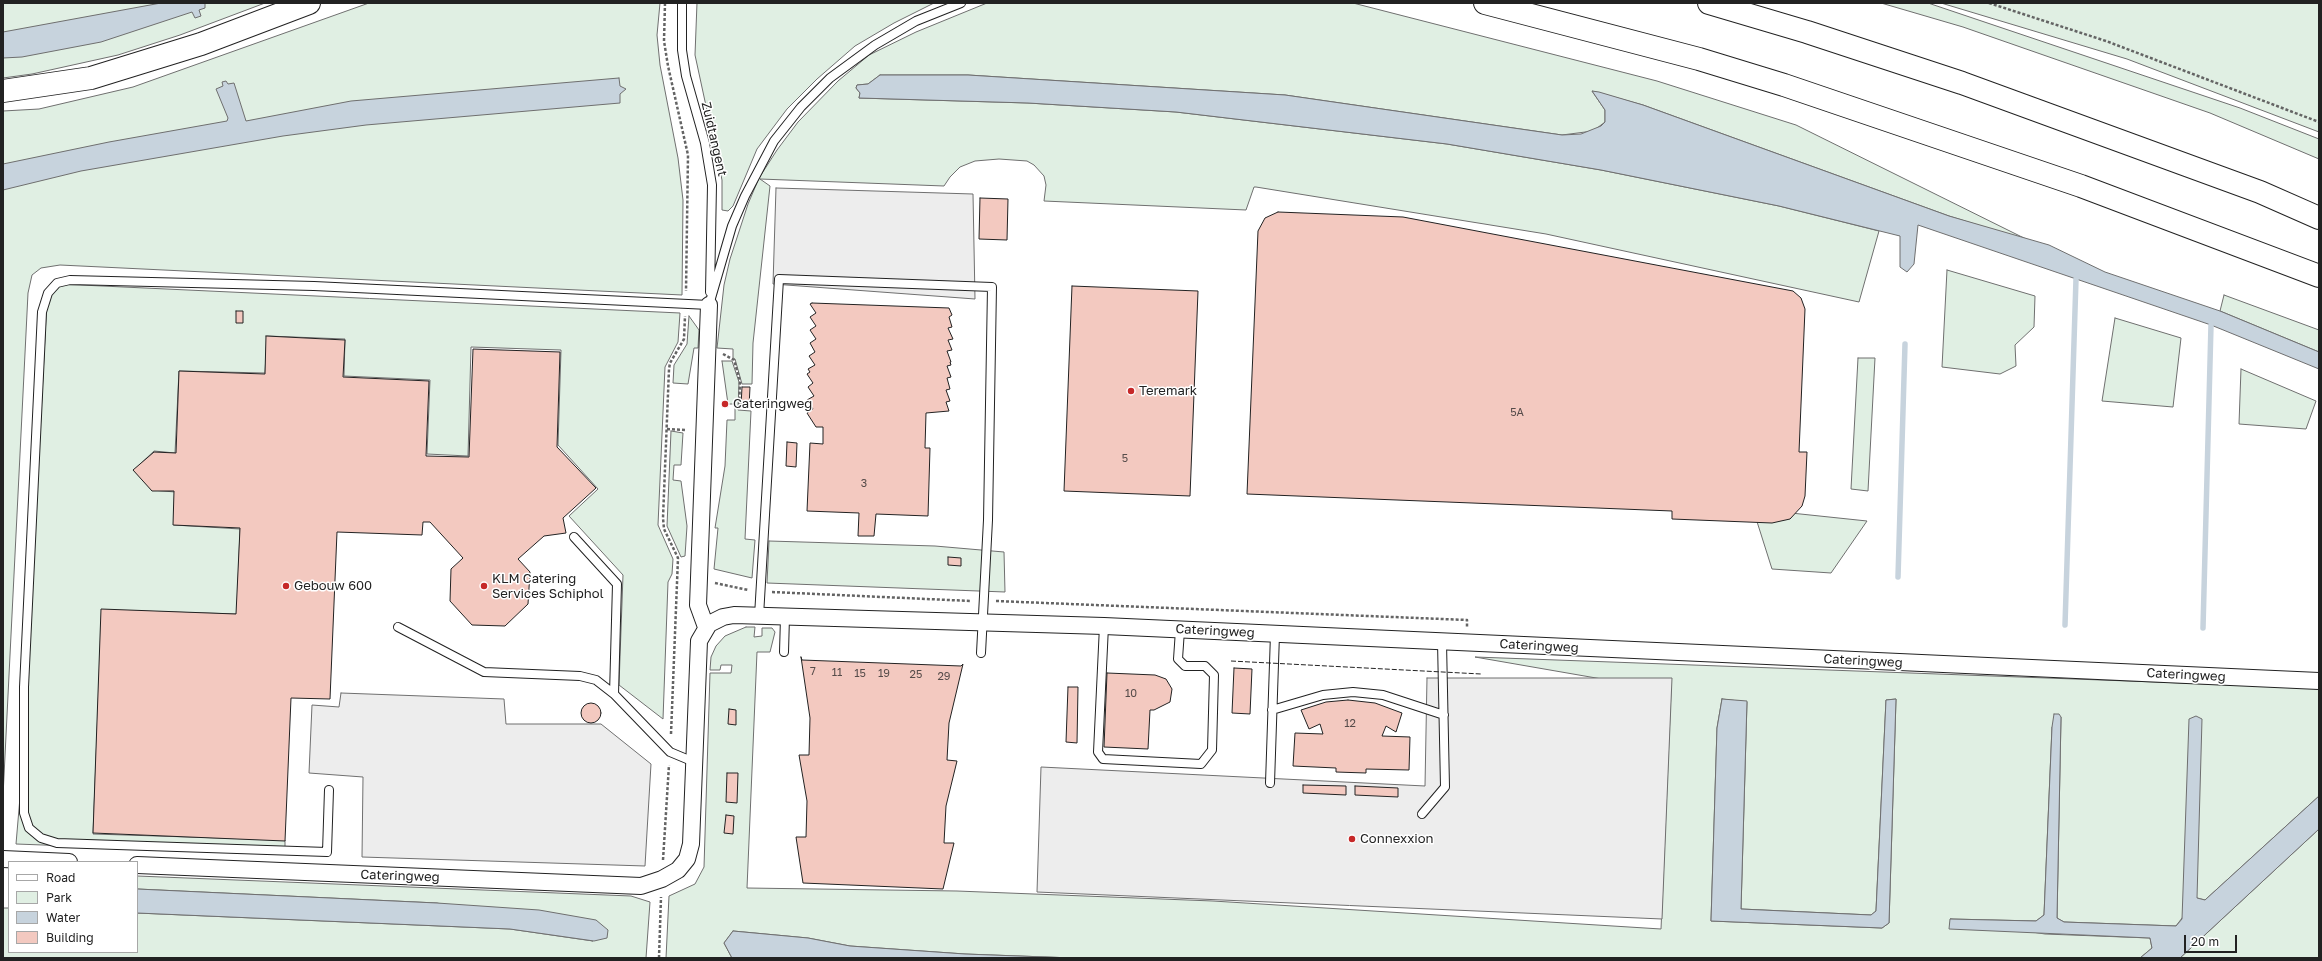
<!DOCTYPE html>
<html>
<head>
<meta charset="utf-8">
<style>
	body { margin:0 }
	#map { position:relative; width:2322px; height:961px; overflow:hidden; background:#fff; font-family:"Golos Text",sans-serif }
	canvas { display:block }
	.frame { position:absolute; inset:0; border:4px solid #222; pointer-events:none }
	.legend { position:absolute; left:8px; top:861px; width:130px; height:92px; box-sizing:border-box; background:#fff; border:1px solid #a7a7a7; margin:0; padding:5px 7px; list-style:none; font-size:12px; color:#222 }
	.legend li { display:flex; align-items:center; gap:8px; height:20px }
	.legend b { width:20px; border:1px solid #a7a7a7 }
	.scale { position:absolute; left:2184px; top:935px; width:53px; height:18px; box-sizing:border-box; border:2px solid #222; border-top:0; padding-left:5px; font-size:12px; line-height:14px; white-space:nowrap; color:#222; -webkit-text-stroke:3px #fff; paint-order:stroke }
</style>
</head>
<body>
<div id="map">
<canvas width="2322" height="961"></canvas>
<div class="frame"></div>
<ul class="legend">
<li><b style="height:5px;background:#fff"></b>Road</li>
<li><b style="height:11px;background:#e0efe3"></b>Park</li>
<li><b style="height:11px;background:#c7d3dd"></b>Water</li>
<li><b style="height:11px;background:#f3c9c0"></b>Building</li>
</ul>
<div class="scale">20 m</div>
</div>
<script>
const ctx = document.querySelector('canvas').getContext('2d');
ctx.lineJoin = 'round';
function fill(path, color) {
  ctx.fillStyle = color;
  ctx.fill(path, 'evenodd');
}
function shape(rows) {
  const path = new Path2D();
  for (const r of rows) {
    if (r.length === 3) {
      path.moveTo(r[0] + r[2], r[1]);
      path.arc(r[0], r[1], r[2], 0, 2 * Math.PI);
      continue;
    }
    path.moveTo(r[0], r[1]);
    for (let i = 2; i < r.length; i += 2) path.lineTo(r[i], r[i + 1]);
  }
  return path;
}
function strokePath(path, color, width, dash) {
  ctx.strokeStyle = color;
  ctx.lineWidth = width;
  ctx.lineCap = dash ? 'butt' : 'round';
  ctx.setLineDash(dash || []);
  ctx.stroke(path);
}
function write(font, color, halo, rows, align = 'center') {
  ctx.font = font + ' "Golos Text",sans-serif';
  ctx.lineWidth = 3;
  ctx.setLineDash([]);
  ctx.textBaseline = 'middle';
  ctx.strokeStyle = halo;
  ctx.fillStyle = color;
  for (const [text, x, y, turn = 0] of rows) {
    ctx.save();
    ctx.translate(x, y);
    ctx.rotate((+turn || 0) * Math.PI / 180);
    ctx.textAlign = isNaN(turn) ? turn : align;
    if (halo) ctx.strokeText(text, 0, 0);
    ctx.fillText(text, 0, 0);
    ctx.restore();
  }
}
const green = shape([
	[3,3,265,3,180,35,118,55,32,74,3,78,3,3],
	[369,3,660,3,657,35,660,65,678,158,683,200,682,295,60,265,41,268,32,275,28,293,3,796,3,111,39,109,133,87,369,3],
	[697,3,934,3,894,23,855,46,817,79,787,109,757,149,733,206,728,211,722,210,722,180,695,55,697,3],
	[987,3,1353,3,1657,81,1796,125,2032,242,1949,216,1643,105,1592,91,1605,110,1605,122,1593,131,1562,135,1285,95,968,75,880,75,868,84,857,85,856,88,860,93,859,98,1028,103,1176,112,1447,144,1601,170,1779,206,1879,231,1859,302,1546,234,1256,187,1254,187,1246,210,1044,201,1046,185,1044,176,1034,165,1027,161,999,159,975,161,960,167,950,177,944,186,760,179,770,186,753,343,752,384,742,384,735,359,733,358,733,349,717,348,724,285,730,259,748,204,759,178,777,150,798,122,838,81,869,55,916,32,987,3],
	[1881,3,1928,3,2240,108,2319,139,2319,159,2210,113,1963,27,1881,3],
	[1941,3,2319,3,2319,132,2127,59,1941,3],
	[1947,270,2035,296,2034,327,2015,345,2016,366,2000,374,1942,367,1947,270],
	[59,284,680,313,678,342,665,367,658,525,673,559,672,574,668,582,663,719,619,685,623,575,569,516,598,489,558,445,561,350,471,347,468,456,427,454,430,380,344,376,345,339,267,336,265,373,179,371,175,453,154,451,134,470,152,490,175,492,174,525,240,529,237,614,102,610,93,834,285,840,285,854,16,844,23,762,47,298,59,284],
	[2224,295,2319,330,2319,352,2220,311,2224,295],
	[689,316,699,330,698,348,694,348,688,384,673,383,674,365,687,344,689,316],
	[2115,318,2181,338,2173,407,2102,401,2115,318],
	[1858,358,1875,358,1868,491,1851,489,1858,358],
	[722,361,732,361,739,382,738,410,751,411,745,539,755,540,752,578,714,569,718,528,715,528,725,466,727,420,735,420,735,404,728,404,722,361],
	[2241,369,2316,401,2306,429,2239,424,2241,369],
	[671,431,683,433,681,465,674,465,673,480,681,481,687,526,685,556,681,557,667,526,671,431],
	[1753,509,1867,521,1831,573,1772,569,1753,509],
	[769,541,935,546,1004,552,1005,592,767,583,769,541],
	[746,627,755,627,754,637,762,636,762,628,772,628,775,632,770,652,757,652,747,888,957,891,1213,901,1661,929,1671,691,1475,657,2319,688,2319,796,2205,900,2197,898,2176,926,2064,922,2057,918,2061,717,2052,727,2044,915,2036,921,1950,919,2045,934,2150,938,2152,948,2140,958,1073,958,965,954,850,946,808,938,733,931,724,943,732,958,666,958,669,896,695,884,704,867,710,673,731,673,732,665,721,665,720,670,710,670,711,657,716,646,725,636,746,627],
	[1722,699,1747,702,1741,909,1871,915,1876,911,1886,700,1896,699,1889,923,1882,928,1711,921,1717,728,1722,699],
	[2319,829,2319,958,2180,958,2319,829],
	[137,876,631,896,650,902,646,958,3,958,3,908,9,908,9,952,137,952,137,913,510,929,593,941,437,903,137,889,137,876]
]);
const parking = shape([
	[776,188,973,194,975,299,773,284,776,188],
	[1427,678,1672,678,1662,919,1037,892,1041,767,1425,786,1427,678],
	[341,693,504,699,506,724,601,724,651,764,645,866,362,857,363,777,309,773,312,705,339,707,341,693]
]);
const water = shape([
	[161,3,205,3,205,8,199,10,201,16,195,18,192,12,101,42,22,57,3,58,3,32,161,3],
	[880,75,968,75,1285,95,1562,135,1581,134,1601,126,1605,122,1605,110,1592,91,1599,92,1643,105,1949,216,2049,245,2105,272,2220,311,2319,352,2319,369,2211,325,1918,225,1914,264,1907,272,1900,267,1900,236,1779,206,1601,170,1447,144,1176,112,1028,103,859,98,860,93,856,88,857,85,868,84,880,75],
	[619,78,620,86,626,89,620,94,620,103,366,125,283,136,81,171,3,190,3,164,109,142,227,121,228,118,216,89,223,86,222,82,226,81,228,84,234,83,246,121,351,101,619,78],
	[1722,699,1747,701,1741,909,1871,915,1876,911,1886,700,1896,699,1889,923,1882,928,1711,921,1717,728,1722,699],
	[2054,714,2059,714,2061,717,2057,918,2064,922,2176,926,2182,919,2189,719,2196,716,2202,719,2197,898,2205,900,2319,796,2319,829,2180,958,2140,958,2152,948,2150,938,1949,929,1950,919,2036,921,2044,915,2052,727,2054,714],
	[137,889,437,903,539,910,596,920,608,930,607,938,594,941,510,929,137,913,137,889],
	[733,931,808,938,850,946,965,954,1073,958,732,958,724,943,733,931]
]);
const stream = shape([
	[1898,577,1905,344],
	[2065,625,2076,279],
	[2203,628,2211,325]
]);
const building = shape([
	[980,198,1008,199,1007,240,979,239,980,198],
	[1278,212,1403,217,1793,291,1801,298,1805,309,1799,452,1807,452,1805,496,1802,506,1790,519,1772,523,1672,519,1672,511,1247,494,1258,231,1265,218,1278,212],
	[1072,286,1198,291,1190,496,1064,491,1072,286],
	[812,303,949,308,952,315,949,317,952,327,948,328,953,339,948,340,952,350,947,351,951,362,950,362,951,365,947,366,951,377,947,378,950,389,946,390,950,401,946,402,949,411,926,413,925,448,930,448,928,516,876,514,874,536,858,536,859,513,807,511,810,443,823,444,823,427,816,427,807,413,813,409,807,400,814,396,808,387,813,383,807,374,810,372,808,369,815,365,809,356,815,352,810,343,816,339,810,330,816,326,810,317,816,313,810,304,812,303],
	[236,311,243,311,243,323,236,323,236,311],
	[266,336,345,340,343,377,429,381,426,456,469,457,473,349,560,352,557,447,596,488,563,518,566,533,544,536,518,559,530,572,528,604,505,626,472,625,450,601,451,569,463,558,430,522,423,522,422,535,337,532,330,699,291,698,285,841,93,833,101,609,236,614,240,528,173,525,174,491,152,491,133,470,154,452,176,453,179,371,265,374,266,336],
	[742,387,750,387,749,407,741,406,742,387],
	[787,442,797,443,796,467,786,466,787,442],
	[948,557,961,558,961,566,948,565,948,557],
	[801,657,802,660,961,666,963,664,949,723,947,760,957,761,946,806,944,843,954,843,943,889,803,883,796,837,806,837,807,801,799,755,809,755,810,718,801,657],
	[1234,668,1252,669,1250,714,1232,713,1234,668],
	[1107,673,1155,675,1166,679,1172,689,1170,702,1154,710,1150,710,1148,749,1104,747,1107,673],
	[1068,687,1078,687,1077,743,1066,742,1068,687],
	[1348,700,1375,703,1402,713,1396,732,1386,726,1382,736,1410,737,1409,770,1366,769,1366,773,1336,772,1336,768,1293,766,1295,733,1323,734,1320,724,1309,729,1301,710,1326,702,1348,700],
	[591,713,10],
	[729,709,736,710,736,725,728,724,729,709],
	[727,773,738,773,737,803,726,802,727,773],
	[1303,785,1346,786,1346,795,1303,793,1303,785],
	[1355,786,1398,788,1398,797,1355,795,1355,786],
	[726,815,734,816,733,834,724,833,726,815]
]);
const path = shape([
	[665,3,664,41,668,66,688,155,686,291],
	[1989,3,2106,41,2319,122],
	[723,354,734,360,740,381,739,408],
	[667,429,685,430],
	[715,583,748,590],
	[772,592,971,601],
	[996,601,1467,620,1467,627],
	[671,734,678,558,664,529,663,518,669,369,670,363,684,339,685,316],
	[663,860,669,765],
	[659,958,661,897]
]);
const service = shape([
	[682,3,682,50,686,76,705,143,712,185,710,292],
	[709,305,732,226,745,196,774,141,801,107,830,78,875,45,916,21,961,3],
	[574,537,617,584,614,694],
	[759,616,779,279,992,287,988,520,981,653],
	[1104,626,1098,752,1103,759,1201,764,1212,750,1214,675,1205,666,1185,666,1178,659,1180,630],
	[398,627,484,672,580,676,596,680,614,694,670,752,694,762],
	[784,652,785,617],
	[1272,710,1323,695,1353,692,1383,695,1444,715],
	[1270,783,1275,634],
	[329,790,327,852,57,843,41,838,29,828,24,813,24,687,42,312,48,293,57,283,70,280,314,286,709,305],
	[1422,814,1445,787,1442,642]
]);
const minor = shape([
	[706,627,698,605,709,305],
	[3,859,69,862],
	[137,865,641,886,662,879,678,870,687,859,691,844,699,641,709,624,723,617,734,615,1104,626,2319,681]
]);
const motorway = shape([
	[1485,3,1699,59,1784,85,2081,186,2319,276],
	[1709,3,1807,32,1962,83,2260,192,2319,218],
	[3,91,91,78,201,44,309,3]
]);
const fence = shape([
	[1231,661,1481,674]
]);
const markers = [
	[1131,391,4,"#c62828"],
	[725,404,4,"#c62828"],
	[286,586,4,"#c62828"],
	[484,586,4,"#c62828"],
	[1352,839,4,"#c62828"]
];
const numberNames = [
	["5A",1517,413],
	["5",1125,459],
	["3",864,484],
	["7",813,672],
	["11",837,673],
	["15",860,674],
	["19",884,674],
	["25",916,675],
	["29",944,677],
	["10",1131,694],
	["12",1350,724]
];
const streetNames = [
	["Zuidtangent",714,139,77],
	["Cateringweg",1215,631,3],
	["Cateringweg",1539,646,3],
	["Cateringweg",1863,661,3],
	["Cateringweg",2186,675,3],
	["Cateringweg",400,876,2]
];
const poiNames = [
	["Teremark",1139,391],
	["Cateringweg",733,404],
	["KLM Catering",492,579],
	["Services Schiphol",492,594],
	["Gebouw 600",294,586],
	["Connexxion",1360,839]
];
fill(green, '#e0efe3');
strokePath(green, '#6f6f6f', 1);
fill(parking, '#ededed');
strokePath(parking, '#6f6f6f', 1);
fill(water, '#c7d3dd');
strokePath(water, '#6f6f6f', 1);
strokePath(stream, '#c7d3dd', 5.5);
fill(building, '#f3c9c0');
strokePath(building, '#222', 1);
strokePath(service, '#222', 10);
strokePath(minor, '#222', 18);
strokePath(motorway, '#222', 24);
strokePath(path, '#646464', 2.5, [3, 2]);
strokePath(service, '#fff', 8);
strokePath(minor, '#fff', 16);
strokePath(motorway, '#fff', 22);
strokePath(fence, '#222', 1, [5, 2]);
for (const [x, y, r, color] of markers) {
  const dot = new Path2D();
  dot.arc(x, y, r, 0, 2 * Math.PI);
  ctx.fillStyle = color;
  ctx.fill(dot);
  strokePath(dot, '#fff', 1.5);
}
write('11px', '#564c4a', null, numberNames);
write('13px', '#222', '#fff', streetNames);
write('13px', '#222', '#fff', poiNames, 'left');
</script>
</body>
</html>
